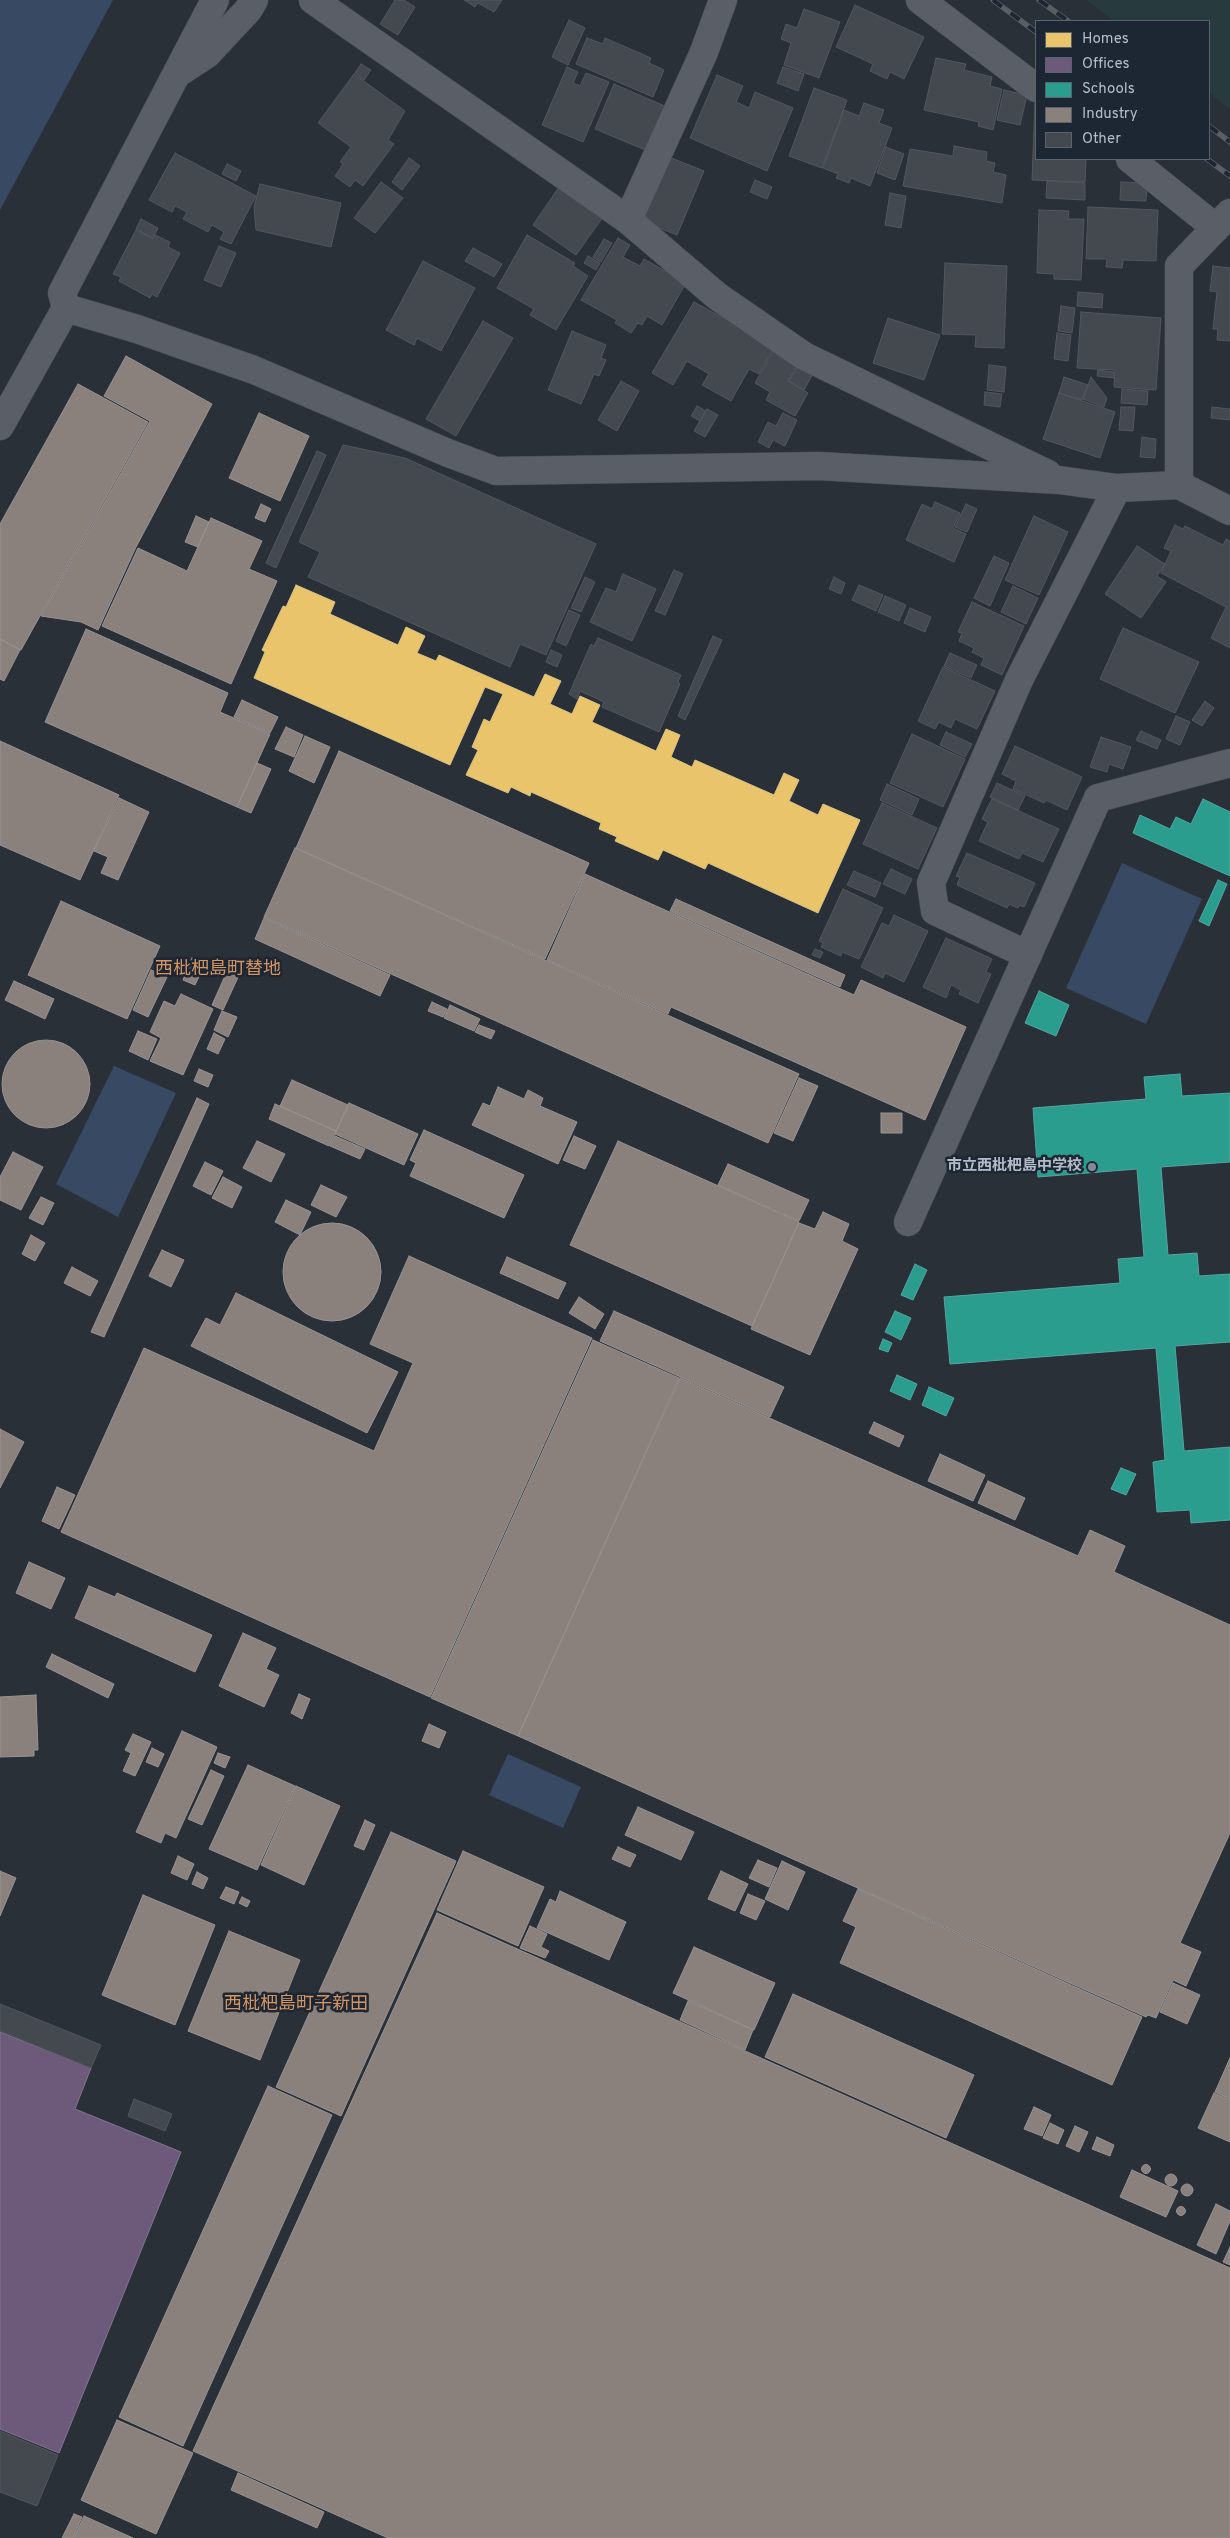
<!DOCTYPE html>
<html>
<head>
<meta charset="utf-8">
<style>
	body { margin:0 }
	#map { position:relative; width:1230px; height:2538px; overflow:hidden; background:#2a3038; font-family:Overpass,sans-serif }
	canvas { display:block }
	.legend { position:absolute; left:1035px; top:20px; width:175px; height:140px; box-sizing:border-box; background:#1d2633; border:1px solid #59626f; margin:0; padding:6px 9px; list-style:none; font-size:15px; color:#b4bcc9 }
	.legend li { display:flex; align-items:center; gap:10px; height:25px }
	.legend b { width:25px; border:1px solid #59626f }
</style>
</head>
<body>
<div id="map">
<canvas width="1230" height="2538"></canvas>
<ul class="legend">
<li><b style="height:14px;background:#e9c46a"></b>Homes</li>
<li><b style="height:14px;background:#6d597a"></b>Offices</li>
<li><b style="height:14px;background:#2a9d8f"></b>Schools</li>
<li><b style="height:14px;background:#8a817c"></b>Industry</li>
<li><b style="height:14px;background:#444950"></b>Other</li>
</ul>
</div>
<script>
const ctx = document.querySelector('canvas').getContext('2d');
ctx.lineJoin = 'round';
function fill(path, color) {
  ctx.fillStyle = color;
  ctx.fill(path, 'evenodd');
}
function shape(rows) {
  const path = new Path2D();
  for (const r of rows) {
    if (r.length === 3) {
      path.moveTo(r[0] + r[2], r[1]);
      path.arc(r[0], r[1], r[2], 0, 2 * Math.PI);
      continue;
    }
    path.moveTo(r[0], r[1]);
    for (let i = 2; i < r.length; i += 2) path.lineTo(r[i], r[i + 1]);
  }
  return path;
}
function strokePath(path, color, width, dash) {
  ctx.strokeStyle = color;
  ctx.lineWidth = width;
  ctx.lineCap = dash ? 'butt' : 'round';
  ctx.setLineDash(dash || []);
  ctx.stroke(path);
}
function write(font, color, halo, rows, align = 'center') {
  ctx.font = font + ' Overpass,"Noto Sans JP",sans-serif';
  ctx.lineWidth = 5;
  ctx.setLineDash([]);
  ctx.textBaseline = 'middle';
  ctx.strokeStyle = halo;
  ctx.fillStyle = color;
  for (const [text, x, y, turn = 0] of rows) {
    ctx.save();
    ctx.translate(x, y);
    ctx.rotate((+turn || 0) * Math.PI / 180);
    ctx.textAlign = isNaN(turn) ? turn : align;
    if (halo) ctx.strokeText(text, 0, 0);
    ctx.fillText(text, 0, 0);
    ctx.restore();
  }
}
const green = shape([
	[1086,0,1230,0,1230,109,1209,93,1209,21,1114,21]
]);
const water = shape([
	[0,0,113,0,0,210],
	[1122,863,1202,899,1146,1024,1066,988],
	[114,1066,176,1093,118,1217,56,1184],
	[508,1754,581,1787,563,1828,489,1795]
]);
const homes = shape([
	[296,585,335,602,330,614,398,645,406,627,425,636,417,653,436,661,439,655,534,697,545,674,561,681,550,704,572,714,580,696,600,705,592,722,656,751,666,729,680,735,671,757,692,767,695,760,774,795,784,773,799,780,789,801,818,815,823,804,860,820,818,913,708,863,705,869,663,850,658,860,615,841,617,837,599,829,601,823,531,792,530,796,511,787,508,793,466,775,478,750,472,747,484,719,490,722,503,694,485,687,450,765,254,678,265,652,262,650,283,606,286,607,296,585]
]);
const offices = shape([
	[0,2032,91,2068,75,2109,181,2152,59,2453,0,2429,0,2032]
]);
const schools = shape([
	[1203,799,1230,812,1230,876,1133,833,1140,815,1170,829,1176,817,1191,824,1203,799],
	[1218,880,1227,884,1209,926,1199,921,1218,880],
	[1039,991,1069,1005,1056,1036,1025,1023,1039,991],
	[1180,1074,1182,1096,1230,1093,1230,1162,1161,1167,1168,1255,1197,1253,1199,1276,1230,1274,1230,1342,1175,1346,1184,1451,1230,1447,1230,1520,1191,1523,1190,1510,1157,1512,1153,1462,1165,1460,1156,1348,950,1364,944,1297,1120,1283,1118,1259,1144,1257,1137,1169,1038,1177,1033,1108,1146,1099,1144,1077,1180,1074],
	[915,1264,927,1270,913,1300,901,1295,915,1264],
	[895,1311,911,1318,901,1340,885,1332,895,1311],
	[883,1339,892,1343,888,1352,879,1349,883,1339],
	[897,1375,917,1384,910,1400,890,1391,897,1375],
	[929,1387,954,1398,946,1416,922,1405,929,1387],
	[1121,1468,1136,1474,1126,1495,1111,1489,1121,1468]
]);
const industry = shape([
	[126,356,212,404,136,547,98,630,81,622,41,616,150,421,104,396,126,356],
	[78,384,148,422,21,650,0,639,0,524,78,384],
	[259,413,309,436,280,501,229,478,259,413],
	[261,504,271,509,265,522,255,518,261,504],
	[196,516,209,522,198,547,185,542,196,516],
	[211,518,262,541,249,569,277,581,231,684,102,626,138,548,187,571,211,518],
	[86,629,228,693,220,712,270,734,237,807,45,722,86,629],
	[0,639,20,650,4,681,0,679,0,639],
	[242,700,278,717,270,733,234,717,242,700],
	[286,727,303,735,294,757,275,749,286,727],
	[305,736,330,747,314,783,289,771,305,736],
	[0,741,119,795,80,880,0,845,0,741],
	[339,751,589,863,545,959,296,848,339,751],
	[257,763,271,769,251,813,237,807,257,763],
	[119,798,149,812,118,880,101,873,108,857,94,851,119,798],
	[295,848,799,1074,768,1143,264,917,295,848],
	[585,874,854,995,861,980,966,1027,925,1120,671,1007,668,1014,547,960,585,874],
	[676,899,845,975,840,987,670,911,676,899],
	[61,901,160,946,127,1019,28,975,61,901],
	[264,918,390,975,380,996,255,939,264,918],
	[192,958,205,964,195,985,183,980,192,958],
	[229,967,240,973,223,1010,212,1005,229,967],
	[151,970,167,977,148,1017,133,1010,151,970],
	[14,981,54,999,45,1019,5,1000,14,981],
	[181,994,213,1009,183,1075,150,1061,161,1038,150,1032,164,1001,175,1006,181,994],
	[432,1002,447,1009,443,1017,428,1011,432,1002],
	[450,1005,480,1019,474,1031,444,1018,450,1005],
	[222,1011,237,1017,228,1037,214,1030,222,1011],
	[479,1025,495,1031,491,1039,475,1032,479,1025],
	[138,1031,157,1039,148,1060,129,1051,138,1031],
	[214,1033,225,1039,218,1054,207,1049,214,1033],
	[46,1084,44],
	[199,1069,213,1075,208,1087,194,1081,199,1069],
	[799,1078,818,1086,793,1141,774,1133,799,1078],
	[292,1080,348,1105,336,1131,280,1106,292,1080],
	[498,1087,524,1099,528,1090,543,1098,540,1106,577,1122,558,1164,472,1125,483,1103,490,1106,498,1087],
	[197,1098,209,1104,104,1337,91,1332,197,1098],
	[349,1103,418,1134,404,1165,335,1134,349,1103],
	[275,1104,336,1131,329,1146,269,1119,275,1104],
	[881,1113,902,1113,902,1133,881,1133,881,1113],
	[424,1130,524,1175,504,1218,410,1176,416,1163,410,1160,424,1130],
	[335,1136,365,1149,360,1159,330,1146,335,1136],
	[574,1136,596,1146,585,1169,563,1160,574,1136],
	[257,1141,285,1154,271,1182,243,1168,257,1141],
	[618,1141,799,1222,752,1326,570,1245,618,1141],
	[13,1152,43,1167,21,1210,0,1200,0,1177,13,1152],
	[205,1162,223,1171,211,1195,193,1186,205,1162],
	[728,1164,809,1200,799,1221,718,1185,728,1164],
	[223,1177,242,1187,232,1208,212,1198,223,1177],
	[321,1185,347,1197,336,1217,311,1205,321,1185],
	[41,1197,54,1203,43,1225,29,1218,41,1197],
	[286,1200,311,1212,300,1235,275,1222,286,1200],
	[823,1212,849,1224,842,1241,858,1249,810,1355,751,1329,799,1223,815,1229,823,1212],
	[332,1272,49],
	[31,1235,45,1243,35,1261,22,1254,31,1235],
	[162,1250,184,1260,171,1287,149,1276,162,1250],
	[409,1256,592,1338,430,1697,61,1532,144,1348,374,1451,413,1363,370,1344,409,1256],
	[507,1257,566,1283,558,1299,500,1273,507,1257],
	[72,1267,98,1281,90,1296,64,1283,72,1267],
	[236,1293,398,1372,367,1433,191,1346,206,1318,220,1325,236,1293],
	[579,1297,604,1314,595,1329,569,1313,579,1297],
	[614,1311,784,1387,770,1417,600,1341,614,1311],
	[593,1340,679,1378,518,1736,431,1698,593,1340],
	[680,1378,1078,1556,1090,1530,1125,1546,1114,1572,1230,1625,1230,1833,1180,1943,1201,1952,1186,1986,1173,1980,1156,2018,1148,2015,1146,2017,518,1736,680,1378],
	[874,1422,904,1436,899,1447,869,1433,874,1422],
	[0,1429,24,1442,0,1488,0,1429],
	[940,1454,985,1475,973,1501,928,1481,940,1454],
	[988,1481,1025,1498,1015,1520,978,1503,988,1481],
	[57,1487,75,1495,59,1529,42,1521,57,1487],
	[29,1562,65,1578,51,1609,16,1593,29,1562],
	[89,1586,115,1597,117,1593,212,1635,195,1672,75,1618,89,1586],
	[243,1633,276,1648,266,1669,279,1675,264,1707,219,1686,243,1633],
	[52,1654,114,1684,108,1698,46,1667,52,1654],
	[299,1694,310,1699,302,1719,291,1713,299,1694],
	[36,1695,38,1750,34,1750,34,1756,0,1757,0,1697,36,1695],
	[429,1724,446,1732,439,1748,422,1741,429,1724],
	[182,1731,217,1747,176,1838,165,1833,161,1843,136,1832,182,1731],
	[133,1734,151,1742,135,1776,123,1771,131,1753,125,1750,133,1734],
	[152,1748,164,1754,158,1767,146,1762,152,1748],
	[218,1753,230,1757,225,1768,214,1763,218,1753],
	[248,1765,295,1786,257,1870,209,1849,248,1765],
	[211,1770,224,1776,202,1825,188,1819,211,1770],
	[296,1786,340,1806,304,1885,261,1865,296,1786],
	[638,1807,694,1832,681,1860,625,1835,638,1807],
	[365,1820,375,1825,364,1850,354,1846,365,1820],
	[391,1832,456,1861,341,2116,276,2087,391,1832],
	[618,1847,636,1855,630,1867,612,1859,618,1847],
	[463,1851,544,1887,518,1946,437,1910,463,1851],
	[178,1856,194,1864,187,1880,171,1873,178,1856],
	[758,1860,777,1868,769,1887,749,1878,758,1860],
	[782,1861,805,1872,788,1910,765,1899,782,1861],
	[0,1871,16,1878,0,1916,0,1871],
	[721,1871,748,1884,735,1911,708,1899,721,1871],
	[197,1872,208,1878,203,1889,192,1884,197,1872],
	[226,1887,239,1892,234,1904,220,1898,226,1887],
	[858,1889,1142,2017,1112,2085,840,1963,856,1927,843,1921,858,1889],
	[560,1891,626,1922,609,1960,537,1928,550,1899,556,1902,560,1891],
	[748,1894,765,1901,756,1920,740,1913,748,1894],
	[143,1895,215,1925,175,2025,102,1995,143,1895],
	[242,1897,250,1901,247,1907,239,1903,242,1897],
	[437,1913,1230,2268,1230,2538,388,2538,193,2451,437,1913],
	[530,1926,547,1934,541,1947,549,1951,545,1958,520,1948,530,1926],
	[229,1931,300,1960,260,2060,188,2031,229,1931],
	[694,1947,775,1983,754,2030,673,1993,694,1947],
	[1173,1983,1200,1995,1187,2024,1160,2012,1173,1983],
	[793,1994,974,2075,946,2138,765,2057,793,1994],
	[688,2001,753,2030,745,2050,680,2020,688,2001],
	[1230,2058,1230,2099,1215,2092,1230,2058],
	[268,2086,332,2115,183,2446,119,2417,268,2086],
	[1214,2093,1230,2100,1230,2142,1198,2128,1214,2093],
	[1034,2107,1051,2115,1042,2136,1024,2129,1034,2107],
	[1050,2123,1064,2130,1058,2144,1043,2138,1050,2123],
	[1075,2126,1088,2132,1079,2152,1066,2146,1075,2126],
	[1097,2137,1114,2145,1110,2156,1092,2149,1097,2137],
	[1146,2169,4.5],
	[1132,2170,1178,2191,1166,2217,1120,2197,1132,2170],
	[1171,2180,6],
	[1187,2190,6],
	[1216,2204,1230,2211,1230,2221,1216,2254,1197,2245,1216,2204],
	[1181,2211,4.5],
	[1230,2247,1230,2265,1223,2262,1230,2247],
	[117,2420,193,2453,156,2534,81,2500,117,2420],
	[238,2473,324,2512,317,2528,231,2490,238,2473],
	[74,2514,82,2517,73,2538,62,2538,74,2514],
	[84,2516,133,2538,74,2538,84,2516]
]);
const building = shape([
	[395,0,404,0,415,7,398,35,380,24,395,0],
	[464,0,502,0,494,12,478,3,475,7,464,0],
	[855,5,924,37,904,79,890,72,887,79,870,71,873,64,836,47,855,5],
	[804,9,840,22,819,78,784,65,791,43,781,39,786,24,797,28,804,9],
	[569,20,585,28,568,65,552,57,569,20],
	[587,38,603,44,605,38,651,58,649,63,664,70,653,97,576,64,587,38],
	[936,58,966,64,964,70,992,77,990,86,1002,89,993,130,978,126,979,122,924,110,936,58],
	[361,64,371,70,364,80,355,73,361,64],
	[567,67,578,72,573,83,580,86,586,73,609,82,583,142,542,125,567,67],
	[783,67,804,74,798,91,777,83,783,67],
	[354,74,405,111,388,140,394,144,363,186,355,180,350,187,335,176,343,164,340,162,351,147,318,123,354,74],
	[717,75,743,86,736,102,749,108,755,92,793,108,767,171,690,138,717,75],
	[614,84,669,108,650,152,595,129,614,84],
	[814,88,847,100,822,168,789,156,814,88],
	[1004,90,1027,95,1020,125,997,120,1004,90],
	[1035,102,1036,159,1086,159,1085,182,1032,180,1035,102],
	[864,103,884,110,879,123,892,128,870,186,851,178,849,183,836,178,838,174,823,168,844,110,859,116,864,103],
	[954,146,987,152,986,161,995,163,993,172,1006,175,1002,203,903,186,910,149,953,156,954,146],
	[886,147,904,154,895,180,877,173,886,147],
	[175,153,256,196,231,244,220,239,224,232,212,225,208,232,183,219,187,212,175,206,172,212,149,200,175,153],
	[669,157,704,171,677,235,642,221,669,157],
	[409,158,420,166,402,190,392,182,409,158],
	[227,164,241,171,236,181,222,174,227,164],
	[755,180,772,187,767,199,750,192,755,180],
	[1047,181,1085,183,1085,200,1046,198,1047,181],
	[381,182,403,198,375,233,354,218,381,182],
	[1121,182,1147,183,1146,201,1120,200,1121,182],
	[260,184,341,203,331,247,256,230,254,207,260,184],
	[559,187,603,217,576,255,533,225,559,187],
	[890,193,906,196,901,228,885,225,890,193],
	[1088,207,1158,210,1156,261,1123,260,1122,268,1106,267,1107,259,1086,259,1088,207],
	[1039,210,1069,211,1068,219,1084,219,1081,280,1054,279,1054,274,1037,273,1039,210],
	[141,219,158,228,153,238,136,229,141,219],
	[136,230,153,239,155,235,170,242,168,247,180,253,157,297,152,294,150,298,119,281,121,277,113,274,136,230],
	[527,235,575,263,573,266,588,276,556,330,530,315,534,309,497,288,527,235],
	[618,238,630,245,623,257,640,266,644,259,686,283,662,325,647,316,642,325,638,323,631,333,615,323,617,320,581,300,618,238],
	[604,239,612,243,601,262,593,257,604,239],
	[219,246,236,253,221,287,204,280,219,246],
	[473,248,502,264,494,277,465,261,473,248],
	[588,256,600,263,596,270,584,263,588,256],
	[423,261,475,288,441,351,417,338,414,345,386,330,423,261],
	[945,263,1007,266,1004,348,975,347,976,335,942,334,945,263],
	[1213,266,1230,268,1230,341,1217,340,1218,329,1213,329,1217,292,1210,291,1213,266],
	[1078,292,1103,294,1102,308,1077,306,1078,292],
	[694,302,775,346,759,374,749,369,731,401,702,385,709,374,687,361,673,385,652,373,694,302],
	[1061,306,1075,308,1072,333,1058,331,1061,306],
	[1081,312,1161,318,1156,390,1114,387,1115,370,1077,368,1081,312],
	[888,318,940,335,924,380,873,363,888,318],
	[483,321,513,338,456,436,426,419,483,321],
	[572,331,606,345,601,358,606,360,599,376,594,374,581,404,548,390,572,331],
	[1057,333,1071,335,1068,361,1054,359,1057,333],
	[776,347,800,361,788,381,808,393,795,416,766,400,770,392,755,383,776,347],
	[801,362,815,370,804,390,789,381,801,362],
	[989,365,1006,367,1004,392,987,390,989,365],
	[1098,370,1114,372,1114,378,1097,376,1098,370],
	[1064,377,1088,385,1082,400,1059,393,1064,377],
	[1091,377,1107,398,1104,407,1083,399,1091,377],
	[621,381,639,391,617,431,598,420,621,381],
	[1122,389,1148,391,1147,405,1121,403,1122,389],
	[985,392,1002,394,1000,407,984,405,985,392],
	[1059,393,1115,412,1100,458,1043,439,1059,393],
	[697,406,706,411,700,421,691,416,697,406],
	[1121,407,1135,407,1133,431,1119,430,1121,407],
	[1212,407,1230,409,1230,420,1211,418,1212,407],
	[707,409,718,415,705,437,694,431,707,409],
	[783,413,797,420,785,446,773,440,769,448,758,442,768,422,776,426,783,413],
	[1142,437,1156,439,1155,458,1140,457,1142,437],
	[343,445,405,458,596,544,546,655,520,644,510,667,308,577,320,552,299,542,343,445],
	[317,451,326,455,276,568,266,563,317,451],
	[935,502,960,513,953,528,966,534,954,562,906,540,922,504,932,509,935,502],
	[966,504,977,509,967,532,955,527,966,504],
	[1034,516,1068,532,1039,595,1005,580,1034,516],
	[1175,525,1183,529,1185,526,1223,545,1226,539,1230,541,1230,648,1211,638,1226,607,1161,573,1171,551,1164,548,1175,525],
	[1137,546,1165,564,1157,576,1166,582,1141,618,1105,594,1137,546],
	[994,556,1009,563,990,606,974,598,994,556],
	[674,570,683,574,665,615,655,611,674,570],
	[623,574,656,589,632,641,590,622,606,588,616,592,623,574],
	[585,577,595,582,581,612,571,608,585,577],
	[834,577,845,583,841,594,829,589,834,577],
	[859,585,883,595,876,611,852,600,859,585],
	[1013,586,1038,598,1026,624,1001,612,1013,586],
	[885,596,906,605,899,621,878,612,885,596],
	[972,602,1024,626,1002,675,981,665,984,658,972,652,974,648,959,641,962,633,958,632,972,602],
	[910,608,931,617,925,632,904,623,910,608],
	[569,610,580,615,566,646,556,641,569,610],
	[1123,628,1199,662,1175,713,1100,679,1123,628],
	[713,636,722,640,685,720,678,716,713,636],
	[598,638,681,675,678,682,680,684,659,732,602,707,604,702,580,691,577,699,569,694,591,644,594,646,598,638],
	[551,650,562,655,557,667,546,662,551,650],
	[950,653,977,665,971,678,944,666,950,653],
	[943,667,995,691,977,729,955,719,951,728,939,722,935,729,918,721,943,667],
	[1205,701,1214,708,1202,726,1192,720,1205,701],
	[1176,716,1190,722,1180,745,1166,739,1176,716],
	[1141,731,1161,740,1157,749,1136,740,1141,731],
	[946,732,972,744,965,757,940,745,946,732],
	[912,734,965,759,943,807,890,783,912,734],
	[1101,737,1131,747,1123,769,1109,764,1107,772,1090,767,1101,737],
	[1015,746,1082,777,1067,810,1046,800,1044,803,1013,789,1016,781,1002,774,1015,746],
	[997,783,1025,796,1018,810,990,797,997,783],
	[887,784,919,799,912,815,880,800,887,784],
	[992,799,1059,829,1043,862,1022,853,1019,859,979,841,988,822,982,819,992,799],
	[882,803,937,828,918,869,863,844,882,803],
	[967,853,1035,883,1024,907,1019,905,1018,908,1009,904,1007,908,957,885,960,877,956,876,967,853],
	[891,869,912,879,905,894,883,884,891,869],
	[854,871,881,883,875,897,847,885,854,871],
	[843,889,883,908,859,959,842,952,841,956,821,947,823,943,819,941,843,889],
	[894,915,928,931,904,982,885,973,883,978,861,967,882,923,889,926,894,915],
	[946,938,992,959,986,972,991,974,978,1003,959,994,961,990,951,985,946,998,923,987,946,938],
	[815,949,823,952,820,958,812,955,815,949],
	[0,2004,101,2045,91,2068,0,2031,0,2004],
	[134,2099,172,2114,165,2131,128,2116,134,2099],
	[0,2431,58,2455,37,2506,0,2492,0,2431]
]);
const street = shape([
	[313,0,628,220,717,296,804,356,1048,474],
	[920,0,1036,88],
	[178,73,207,54,248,10,254,0],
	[1130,159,1216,228],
	[628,220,704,52,723,0],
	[66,308,137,329,254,370,448,453,496,471,819,466,1059,480,1117,488,1179,485,1230,511],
	[0,426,66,308,62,293,215,0],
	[1179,485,1179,266,1230,213],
	[1028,955,935,911,931,883,1019,680,1117,488],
	[908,1222,1098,798,1230,763]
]);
const rail = shape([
	[993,0,1036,32],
	[1039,0,1068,21],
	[1209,126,1230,142],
	[1207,159,1230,176]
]);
const markers = [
	[1092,1167,5,"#848b96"]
];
const poiNames = [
	["市立西枇杷島中学校",1082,1167]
];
const quarterNames = [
	["西枇杷島町替地",218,970],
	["西枇杷島町子新田",296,2005]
];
fill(green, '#273a3e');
fill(water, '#384963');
fill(homes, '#e9c46a');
strokePath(homes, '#d9c286', 1);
fill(offices, '#6d597a');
strokePath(offices, '#827792', 1);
fill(schools, '#2a9d8f');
strokePath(schools, '#53a6a0', 1);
fill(industry, '#8a817c');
strokePath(industry, '#979393', 1);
fill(building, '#444950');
strokePath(building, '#52575f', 1);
strokePath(street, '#484c53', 29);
strokePath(street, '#5a5e66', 28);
strokePath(rail, '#595d64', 5.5);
strokePath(rail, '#1d2633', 4, [11]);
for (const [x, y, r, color] of markers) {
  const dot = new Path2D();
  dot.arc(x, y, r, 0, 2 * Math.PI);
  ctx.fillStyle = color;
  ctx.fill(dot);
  strokePath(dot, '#1d2633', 2);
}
write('bold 15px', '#b4bcc9', '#1d2633', poiNames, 'right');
write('18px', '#d59563', '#1d2633', quarterNames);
</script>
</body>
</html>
